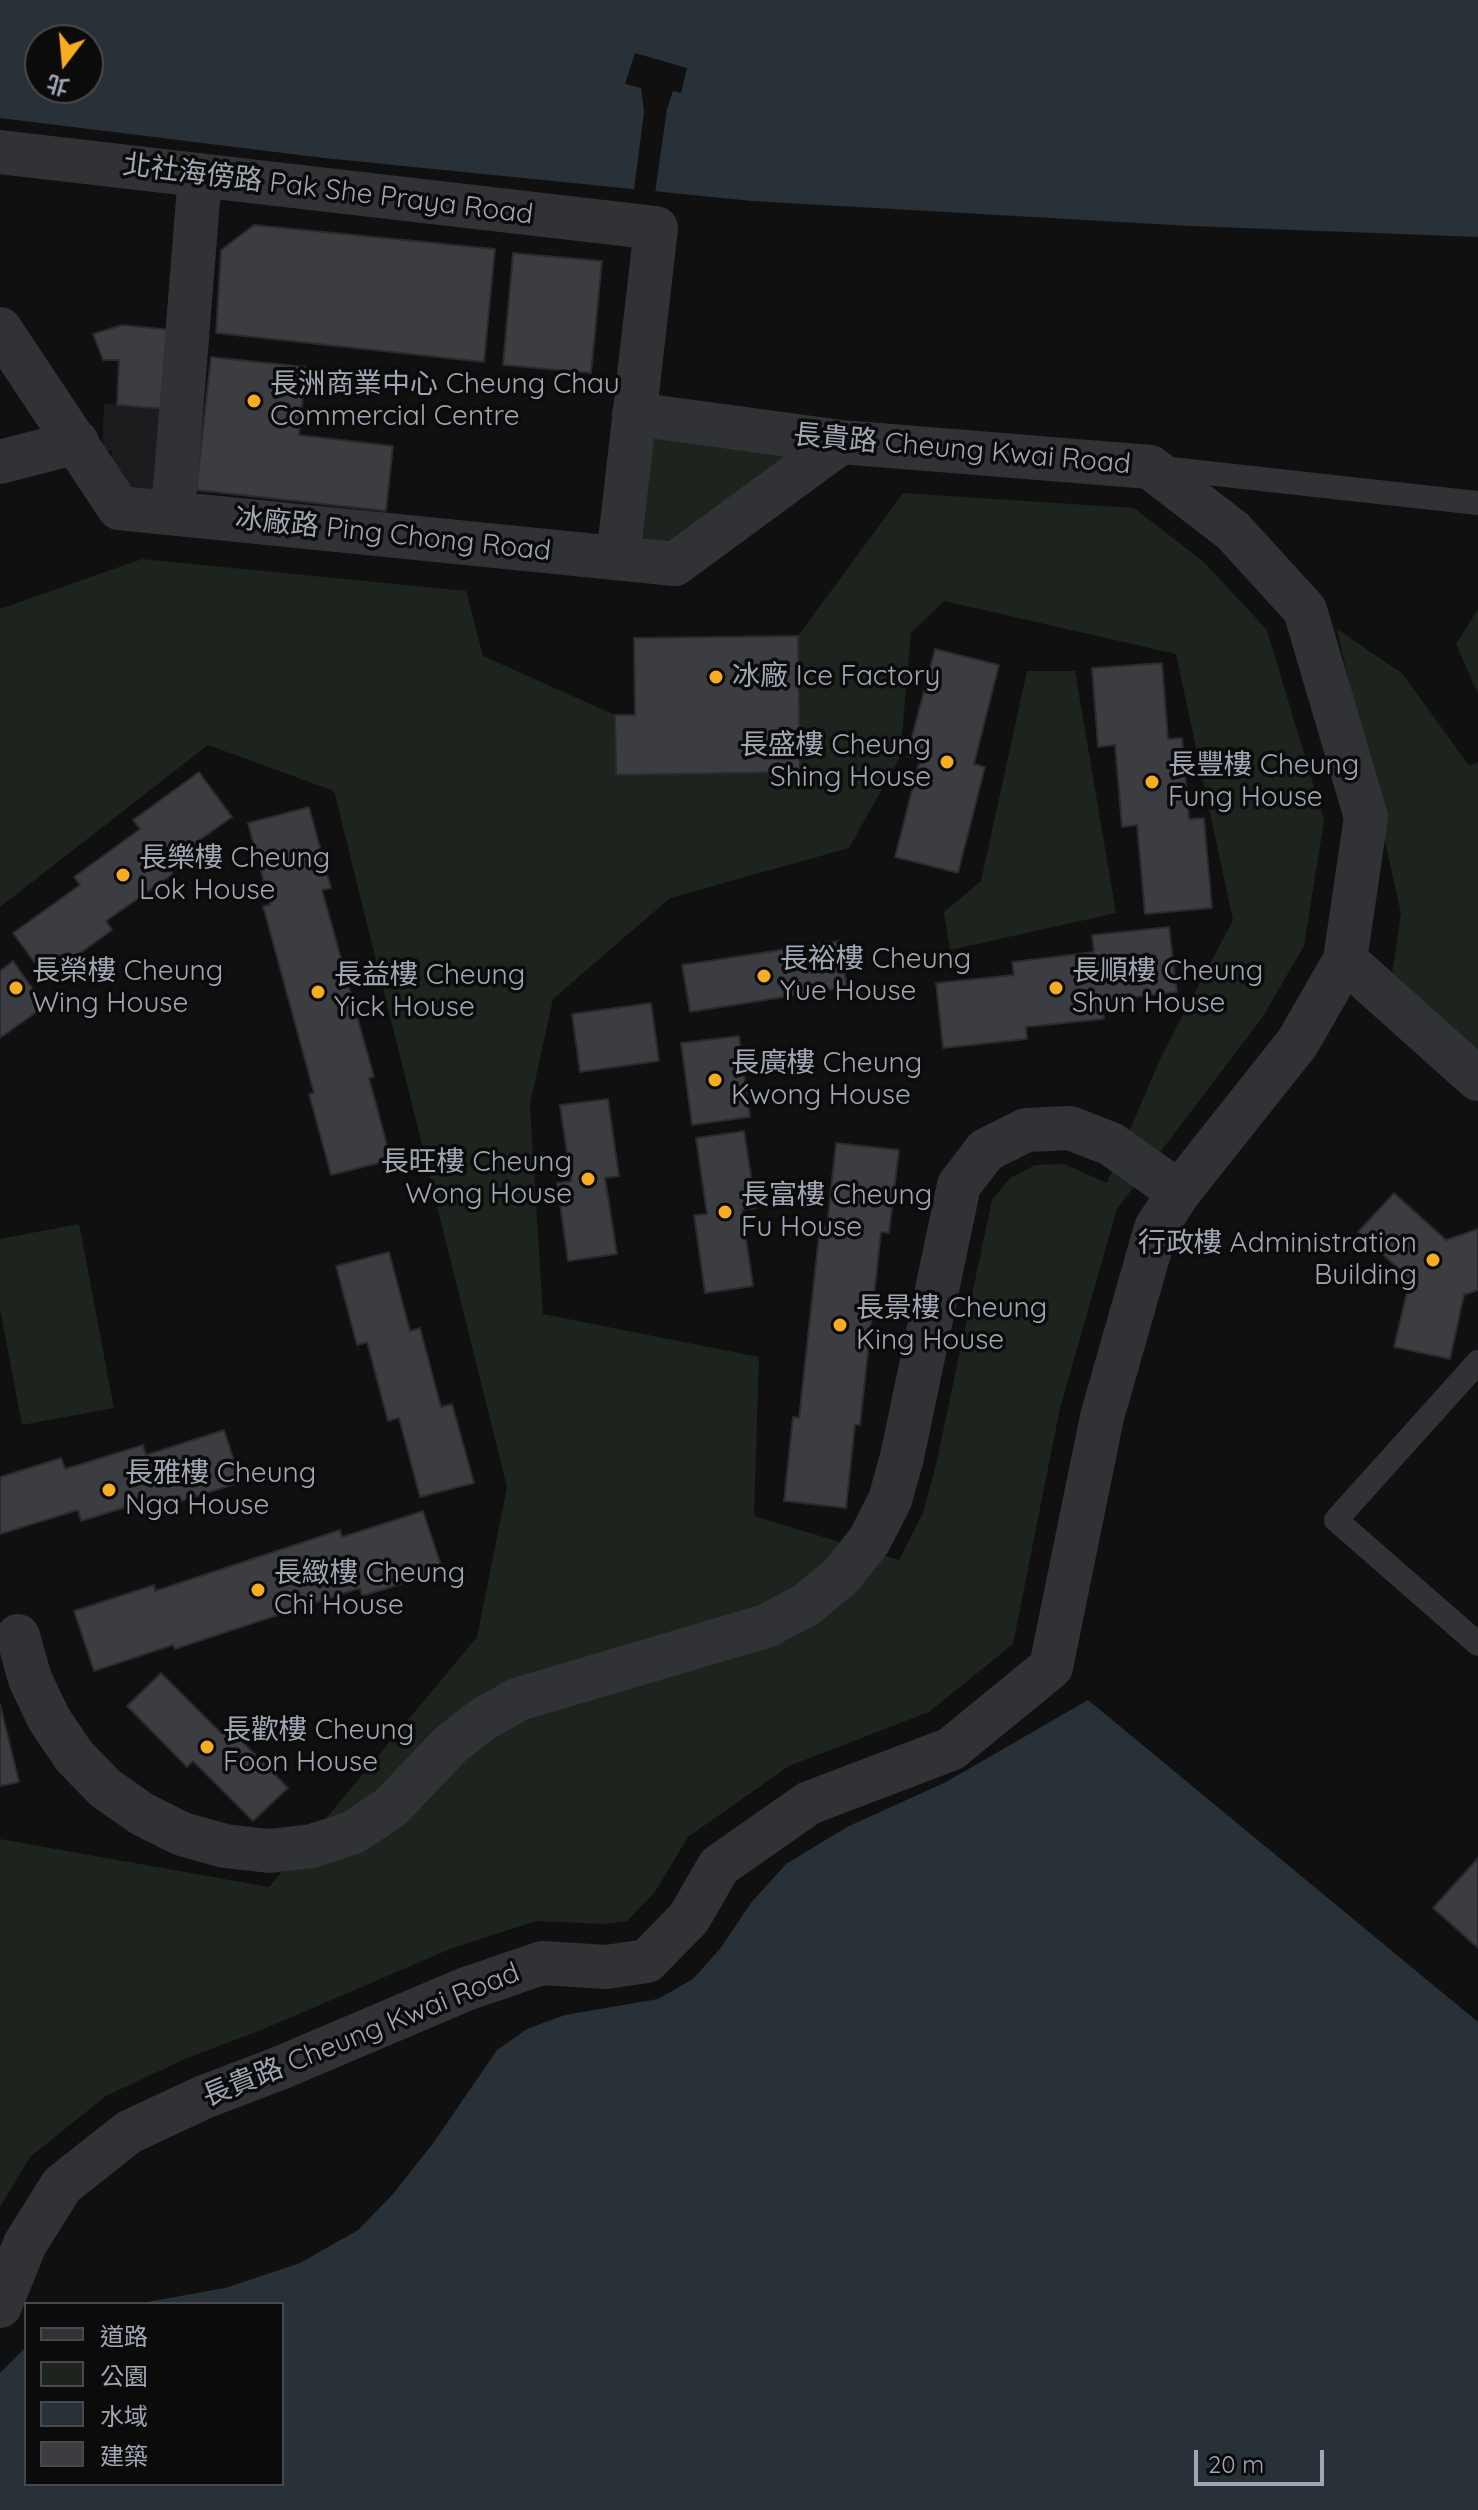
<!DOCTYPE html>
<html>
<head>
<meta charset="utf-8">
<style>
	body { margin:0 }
	#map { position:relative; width:1478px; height:2510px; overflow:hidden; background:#101011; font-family:Quicksand,"Noto Sans TC",sans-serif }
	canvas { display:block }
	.legend { position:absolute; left:24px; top:2302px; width:260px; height:184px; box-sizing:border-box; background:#0b0b0c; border:2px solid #47494f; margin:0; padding:10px 14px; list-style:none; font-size:24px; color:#a0a6b3 }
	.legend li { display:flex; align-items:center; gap:16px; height:40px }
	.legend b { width:40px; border:2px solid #47494f }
	.north { position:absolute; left:24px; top:24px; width:80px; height:80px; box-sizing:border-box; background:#0b0b0c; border:2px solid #47494f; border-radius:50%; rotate:196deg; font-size:22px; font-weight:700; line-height:32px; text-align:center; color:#a0a6b3 }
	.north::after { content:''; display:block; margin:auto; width:28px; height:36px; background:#f8ac21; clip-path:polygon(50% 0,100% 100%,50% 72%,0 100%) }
	.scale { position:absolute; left:1194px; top:2450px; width:130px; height:36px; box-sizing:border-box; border:4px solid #a0a6b3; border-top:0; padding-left:10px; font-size:24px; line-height:28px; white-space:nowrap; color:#a0a6b3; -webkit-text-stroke:6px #0b0b0c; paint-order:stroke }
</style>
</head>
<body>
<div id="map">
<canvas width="1478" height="2510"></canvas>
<ul class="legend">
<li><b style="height:10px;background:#313236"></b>道路</li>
<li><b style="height:22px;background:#1c241d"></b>公園</li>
<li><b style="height:22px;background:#283137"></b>水域</li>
<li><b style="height:22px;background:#3c3d41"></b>建築</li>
</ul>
<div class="north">北</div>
<div class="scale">20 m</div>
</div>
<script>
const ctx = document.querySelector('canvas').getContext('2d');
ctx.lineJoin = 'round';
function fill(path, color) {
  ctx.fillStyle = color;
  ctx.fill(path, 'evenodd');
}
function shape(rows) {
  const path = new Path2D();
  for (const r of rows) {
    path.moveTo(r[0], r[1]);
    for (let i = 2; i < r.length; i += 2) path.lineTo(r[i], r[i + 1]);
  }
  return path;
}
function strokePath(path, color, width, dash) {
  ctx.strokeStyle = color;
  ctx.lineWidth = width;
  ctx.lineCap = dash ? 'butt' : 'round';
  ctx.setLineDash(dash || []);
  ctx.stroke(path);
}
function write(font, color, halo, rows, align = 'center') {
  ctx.font = font + ' Quicksand,"Noto Sans TC",sans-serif';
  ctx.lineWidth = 7;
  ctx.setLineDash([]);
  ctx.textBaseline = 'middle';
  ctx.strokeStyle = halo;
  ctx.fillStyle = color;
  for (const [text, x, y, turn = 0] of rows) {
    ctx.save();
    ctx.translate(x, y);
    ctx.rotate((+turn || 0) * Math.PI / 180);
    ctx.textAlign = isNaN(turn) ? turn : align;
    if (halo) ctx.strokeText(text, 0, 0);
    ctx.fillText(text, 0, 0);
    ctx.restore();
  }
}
const built = shape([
	[104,404,165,409,157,500,125,498,110,475,112,451,102,451]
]);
const green = shape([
	[646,431,803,454,676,545,630,539],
	[903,493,1134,508,1204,562,1267,630,1324,820,1304,946,1262,1018,1117,1209,1060,1408,1013,1644,929,1712,789,1766,688,1837,655,1892,627,1921,604,1924,536,1921,450,1949,264,2029,187,2058,106,2096,30,2157,0,2207,0,1839,269,1887,477,1637,507,1487,334,791,208,745,0,907,0,609,142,559,466,591,483,656,615,715,616,775,800,772,798,636],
	[944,601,1176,654,1233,920,1161,1057,1107,1183,1064,1164,1035,1165,1010,1178,992,1200,936,1465,923,1513,899,1560,754,1516,759,1357,543,1314,530,1104,553,999,670,898,849,848,900,757,911,633],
	[1478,609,1478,694,1456,644],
	[1337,629,1403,674,1469,766,1478,762,1478,1056,1391,983,1401,913],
	[1027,671,1075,671,1116,913,950,950,944,912,981,881],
	[79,1224,114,1408,22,1425,0,1308,0,1239]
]);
const water = shape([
	[0,0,1478,0,1478,237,1191,226,752,201,324,158,0,118],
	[40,40,88,40,88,88,40,88],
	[1088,1700,1478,2022,1478,2510,0,2510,0,2373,26,2347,26,2484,282,2484,282,2304,136,2304,225,2288,300,2263,358,2230,393,2194,434,2142,497,2050,527,2029,565,2015,658,1999,693,1979,720,1949,751,1903,786,1864,847,1827,946,1782]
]);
const pier = shape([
	[635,53,687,68,681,93,673,91,667,109,655,193,634,190,644,112,641,88,625,84]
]);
const building = shape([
	[254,225,495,249,484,362,216,333,221,250,254,225],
	[513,253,602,261,591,373,503,365,513,253],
	[122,325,172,330,165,409,117,405,119,360,103,360,93,334,122,325],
	[211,357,306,367,299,435,393,446,386,511,196,490,211,357],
	[798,636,800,772,616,775,615,715,635,715,634,638,798,636],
	[935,649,999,665,974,764,985,767,958,873,895,857,920,759,907,756,935,649],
	[1162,663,1168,739,1182,738,1189,819,1204,818,1212,908,1145,914,1137,825,1122,827,1115,745,1098,747,1092,668,1162,663],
	[199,772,232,817,166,864,173,874,106,921,112,930,46,978,13,933,80,885,74,877,140,829,133,820,199,772],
	[309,807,331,888,322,890,374,1077,369,1078,391,1160,331,1175,309,1094,314,1093,263,906,270,905,248,823,309,807],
	[1169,927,1177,992,1102,1001,1104,1019,1026,1027,1027,1039,943,1048,936,983,1014,975,1012,962,1094,952,1092,935,1169,927],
	[839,941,847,987,690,1012,682,965,839,941],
	[13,961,45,1006,0,1038,0,971,13,961],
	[651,1003,659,1061,580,1072,572,1014,651,1003],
	[739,1036,750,1117,692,1125,681,1043,739,1036],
	[608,1099,619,1176,605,1178,617,1254,568,1261,557,1183,571,1181,560,1105,608,1099],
	[744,1131,756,1208,742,1210,753,1286,705,1293,694,1215,707,1214,696,1138,744,1131],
	[836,1143,899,1150,889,1233,881,1232,860,1425,855,1425,846,1508,784,1501,793,1417,799,1418,820,1226,827,1226,836,1143],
	[1394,1193,1446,1240,1478,1229,1478,1290,1464,1295,1450,1359,1394,1347,1410,1279,1358,1232,1394,1193],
	[389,1252,410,1331,420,1328,441,1407,452,1404,474,1483,420,1497,399,1418,388,1421,367,1342,357,1345,336,1266,389,1252],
	[224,1430,241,1482,163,1507,159,1497,81,1521,78,1510,0,1534,0,1477,61,1458,65,1469,143,1445,146,1455,224,1430],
	[423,1511,443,1571,362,1596,360,1588,175,1649,173,1645,94,1671,74,1611,154,1585,155,1591,340,1530,342,1537,423,1511],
	[161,1673,221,1733,228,1727,288,1788,253,1821,193,1761,187,1767,127,1706,161,1673],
	[0,1704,19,1782,0,1786,0,1704],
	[1478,1858,1478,1948,1433,1908,1478,1858]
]);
const service = shape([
	[1162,468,1478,503],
	[1478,1362,1336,1520,1478,1644]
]);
const minor = shape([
	[0,152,656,228,618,558],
	[0,329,119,508,675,564,841,442],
	[0,462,77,442],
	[173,513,200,175],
	[1345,960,1478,1079],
	[18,1636,30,1679,49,1719,74,1756,105,1788,142,1814,182,1834,225,1846,269,1851,312,1846,354,1832,391,1807,451,1744,483,1719,519,1699,766,1626,806,1605,841,1576,869,1541,890,1500,902,1457,959,1185,986,1150,1026,1130,1070,1128,1111,1144,1179,1192],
	[0,2306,25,2244,62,2185,129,2132,204,2097,280,2068,466,1989,542,1963,606,1967,647,1961,689,1918,719,1866,809,1803,951,1749,1051,1667,1102,1417,1156,1228,1179,1192,1298,1042,1345,960,1366,817,1305,610,1233,531,1150,467,841,442,634,414]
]);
const markers = [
	[254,401,8,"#f8ac21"],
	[716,677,8,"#f8ac21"],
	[947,762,8,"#f8ac21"],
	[1152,782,8,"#f8ac21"],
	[123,875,8,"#f8ac21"],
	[764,976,8,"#f8ac21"],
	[16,988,8,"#f8ac21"],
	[1056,988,8,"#f8ac21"],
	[318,992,8,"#f8ac21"],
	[715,1080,8,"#f8ac21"],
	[588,1179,8,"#f8ac21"],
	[725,1212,8,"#f8ac21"],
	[1433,1260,8,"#f8ac21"],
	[840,1325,8,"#f8ac21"],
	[109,1490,8,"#f8ac21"],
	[258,1590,8,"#f8ac21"],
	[207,1747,8,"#f8ac21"]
];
const streetNames = [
	["北社海傍路 Pak She Praya Road",328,190,7],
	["長貴路 Cheung Kwai Road",962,450,5],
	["冰廠路 Ping Chong Road",393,535,6],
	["長貴路 Cheung Kwai Road",361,2035,-22]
];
const poiNames = [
	["長洲商業中心 Cheung Chau",270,385],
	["Commercial Centre",270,417],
	["冰廠 Ice Factory",732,677],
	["長盛樓 Cheung",931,746,"right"],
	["Shing House",931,778,"right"],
	["長豐樓 Cheung",1168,766],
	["Fung House",1168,798],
	["長樂樓 Cheung",139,859],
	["Lok House",139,891],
	["長裕樓 Cheung",780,960],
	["Yue House",780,992],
	["長榮樓 Cheung",32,972],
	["Wing House",32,1004],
	["長順樓 Cheung",1072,972],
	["Shun House",1072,1004],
	["長益樓 Cheung",334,976],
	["Yick House",334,1008],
	["長廣樓 Cheung",731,1064],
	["Kwong House",731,1096],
	["長旺樓 Cheung",572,1163,"right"],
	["Wong House",572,1195,"right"],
	["長富樓 Cheung",741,1196],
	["Fu House",741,1228],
	["行政樓 Administration",1417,1244,"right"],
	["Building",1417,1276,"right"],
	["長景樓 Cheung",856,1309],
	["King House",856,1341],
	["長雅樓 Cheung",125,1474],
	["Nga House",125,1506],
	["長緻樓 Cheung",274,1574],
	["Chi House",274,1606],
	["長歡樓 Cheung",223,1731],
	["Foon House",223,1763]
];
fill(built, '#1c1c1e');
fill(green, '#1c241d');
fill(water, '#283137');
fill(pier, '#101011');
fill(building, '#3c3d41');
strokePath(building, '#2a2a2e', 2);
strokePath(service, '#313236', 24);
strokePath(minor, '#313236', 44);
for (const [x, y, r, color] of markers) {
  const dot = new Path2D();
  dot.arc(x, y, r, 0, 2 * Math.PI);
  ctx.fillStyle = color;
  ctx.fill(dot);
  strokePath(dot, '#0b0b0c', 3);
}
write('28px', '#a0a6b3', '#0b0b0c', streetNames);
write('28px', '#a0a6b3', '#0b0b0c', poiNames, 'left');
</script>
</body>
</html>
